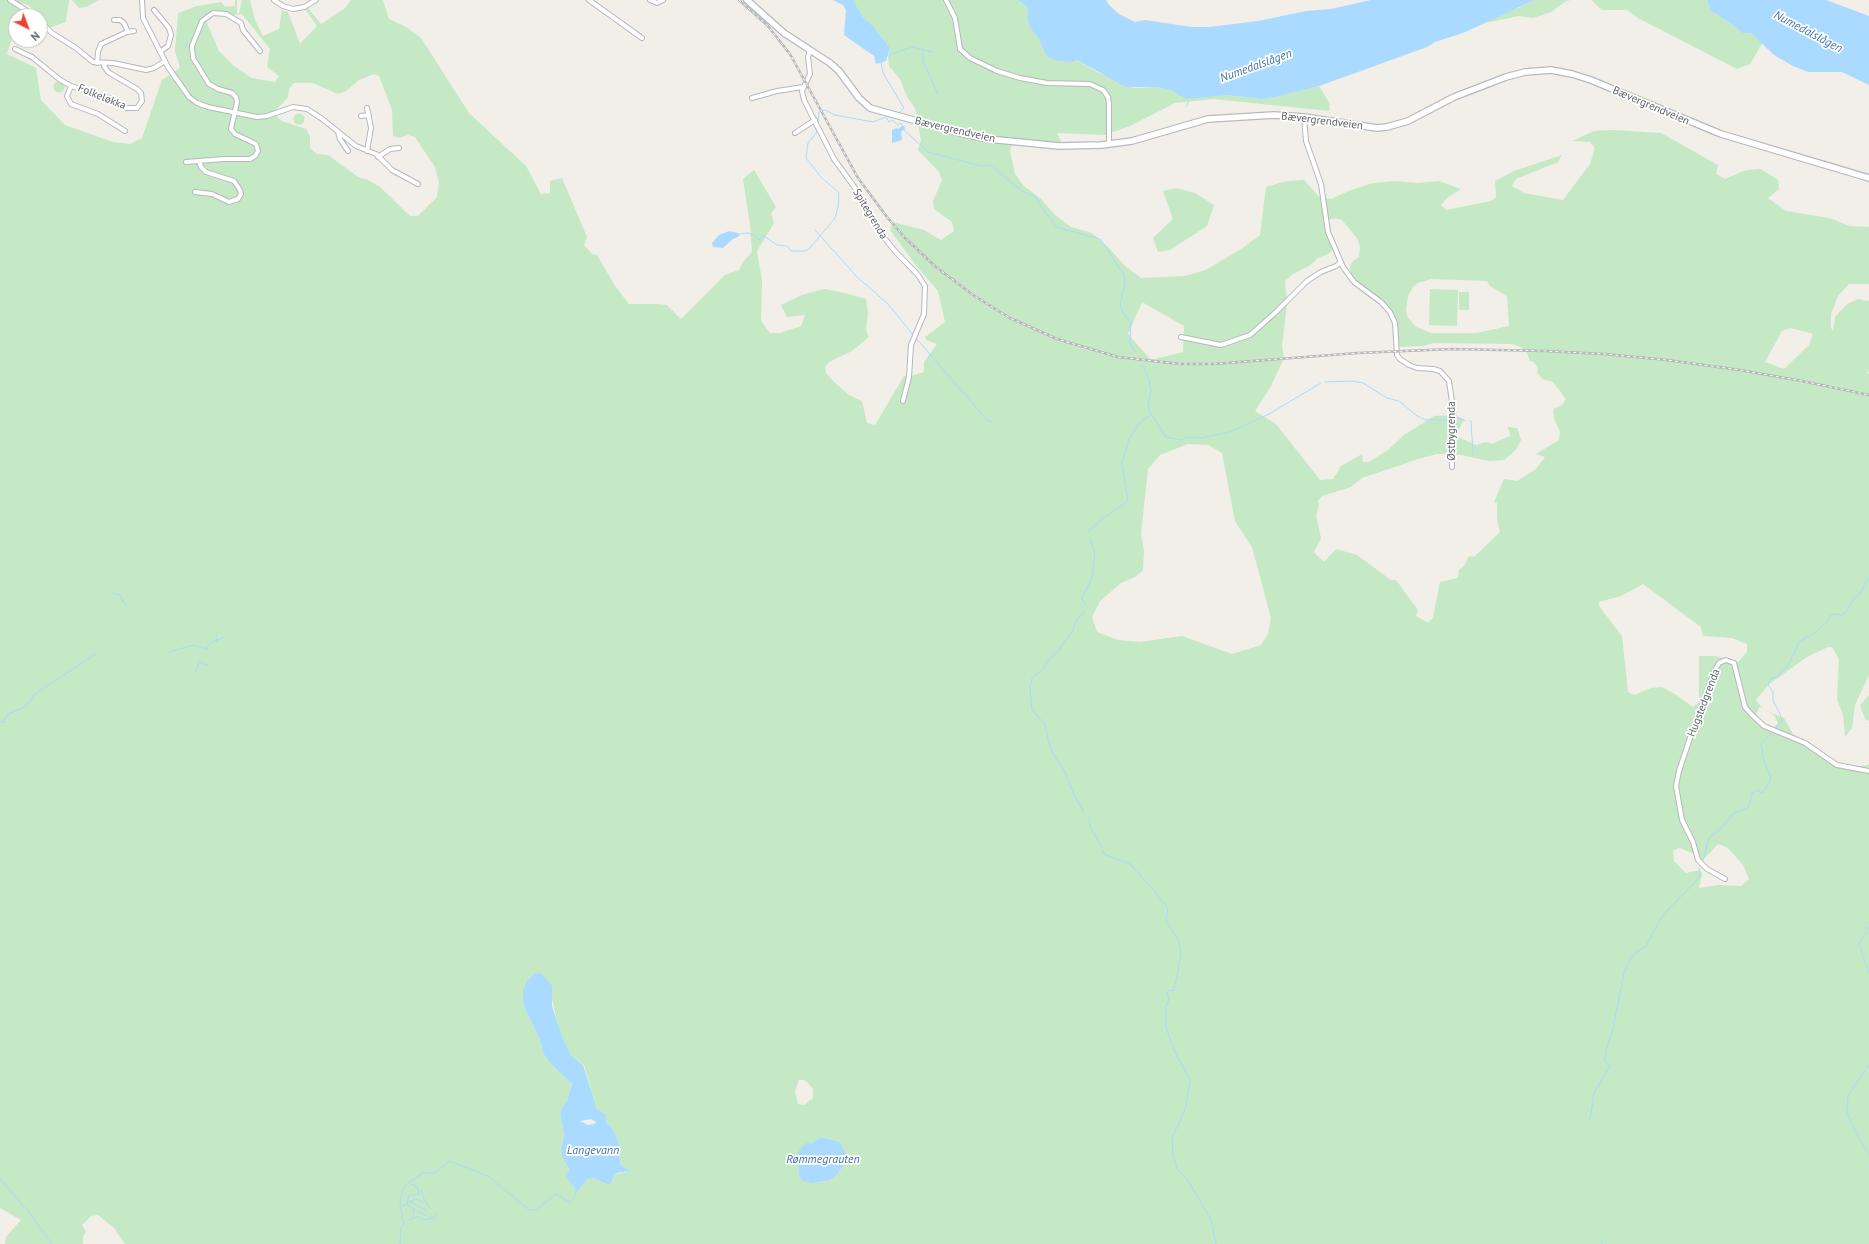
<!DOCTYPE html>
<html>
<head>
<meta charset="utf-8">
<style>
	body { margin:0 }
	#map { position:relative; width:1869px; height:1244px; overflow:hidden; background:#f1efe8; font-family:"PT Sans",sans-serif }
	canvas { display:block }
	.north { position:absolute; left:8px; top:8px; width:40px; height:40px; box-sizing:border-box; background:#fff; border:1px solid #bfc1c3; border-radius:50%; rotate:138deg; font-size:11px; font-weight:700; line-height:16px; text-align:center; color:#5f6368 }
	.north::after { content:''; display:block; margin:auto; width:14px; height:18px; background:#ea4335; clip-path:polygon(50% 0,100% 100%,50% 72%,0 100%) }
</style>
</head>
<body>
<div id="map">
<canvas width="1869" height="1244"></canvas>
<div class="north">N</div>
</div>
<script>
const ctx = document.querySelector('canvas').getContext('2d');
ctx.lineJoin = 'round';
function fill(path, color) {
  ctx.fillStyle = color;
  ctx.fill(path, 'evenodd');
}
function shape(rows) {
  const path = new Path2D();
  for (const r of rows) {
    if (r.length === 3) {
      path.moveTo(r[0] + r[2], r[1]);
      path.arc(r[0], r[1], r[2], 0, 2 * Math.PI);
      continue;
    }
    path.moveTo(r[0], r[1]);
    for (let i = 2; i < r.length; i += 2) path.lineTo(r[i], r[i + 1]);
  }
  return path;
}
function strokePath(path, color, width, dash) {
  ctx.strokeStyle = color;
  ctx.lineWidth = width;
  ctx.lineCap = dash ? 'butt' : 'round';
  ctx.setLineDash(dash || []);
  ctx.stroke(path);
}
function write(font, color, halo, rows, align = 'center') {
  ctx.font = font + ' "PT Sans",sans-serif';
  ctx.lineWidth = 3.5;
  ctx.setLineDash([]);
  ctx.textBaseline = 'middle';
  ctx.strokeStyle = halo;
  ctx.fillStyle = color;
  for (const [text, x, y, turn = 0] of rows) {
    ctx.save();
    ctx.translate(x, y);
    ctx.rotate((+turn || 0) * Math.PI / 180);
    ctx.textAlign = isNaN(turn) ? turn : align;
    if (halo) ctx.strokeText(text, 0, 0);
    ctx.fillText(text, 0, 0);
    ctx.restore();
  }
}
const green = shape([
	[0,0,69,0,66,22,49,28,36,10,23,3,19,16,16,16,16,26,7,54,36,68,41,100,65,125,113,142,130,144,142,138,162,80,180,68,175,51,178,13,197,6,221,2,225,7,235,6,235,0,237,0,237,14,239,13,242,0,250,0,255,20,263,36,279,29,282,10,288,12,300,44,317,26,305,9,308,8,321,24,344,9,351,0,383,0,389,19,406,27,421,38,469,113,526,166,541,194,550,193,550,181,562,178,587,237,584,245,592,254,597,255,615,286,629,304,657,304,667,305,681,319,725,275,739,270,743,262,752,252,750,225,743,179,754,170,776,207,771,214,774,223,757,251,762,280,761,321,770,333,780,333,801,326,805,315,787,317,781,305,802,295,824,289,845,293,866,299,868,313,866,330,869,337,852,351,829,362,825,367,826,373,834,382,849,395,862,401,867,423,875,425,904,376,911,376,924,372,924,362,937,344,926,340,925,337,945,322,938,291,918,268,890,230,893,222,924,230,941,240,954,231,952,222,934,209,933,201,942,180,939,172,918,150,921,140,915,108,907,97,900,79,889,66,888,58,890,48,874,27,863,17,853,0,1018,0,1028,8,1027,19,1030,28,1039,39,1045,54,1058,61,1073,62,1077,60,1097,72,1134,88,1157,87,1171,90,1178,94,1226,95,1261,99,1275,97,1319,86,1330,104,1329,111,1213,99,1175,103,1130,126,1105,135,1057,133,1063,145,1012,144,1010,151,1015,174,1024,186,1040,198,1055,215,1071,227,1092,233,1109,248,1124,265,1141,278,1185,276,1206,270,1244,247,1260,235,1266,187,1287,181,1304,180,1319,197,1331,199,1351,190,1373,183,1395,181,1417,183,1439,181,1461,189,1448,197,1441,205,1446,210,1491,201,1496,197,1495,181,1514,171,1562,155,1558,162,1516,179,1512,186,1524,193,1563,200,1590,164,1595,148,1590,142,1572,141,1594,131,1612,130,1661,133,1718,165,1716,174,1725,179,1746,170,1761,169,1778,180,1779,189,1768,198,1786,211,1829,218,1850,226,1869,227,1869,284,1849,284,1838,296,1831,314,1831,328,1833,331,1835,317,1847,304,1858,299,1869,301,1869,372,1865,369,1869,374,1869,675,1855,705,1852,728,1845,737,1843,715,1837,699,1839,659,1832,647,1828,647,1807,657,1768,685,1756,700,1762,708,1760,707,1756,713,1762,724,1771,730,1778,723,1774,715,1767,711,1784,718,1793,734,1811,746,1828,761,1849,767,1869,765,1869,1244,125,1244,114,1228,98,1215,91,1216,82,1225,86,1232,83,1237,83,1244,5,1244,6,1237,21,1220,0,1208],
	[210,12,233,15,242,14,270,49,267,67,279,76,275,82,252,78,234,66,219,51,204,16],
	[374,74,379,76,381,81,392,110,393,136,399,138,408,135,415,137,435,167,439,182,437,197,418,216,410,216,380,187,368,180,358,177,328,155,317,154,310,148,310,136,306,129,282,121,277,117,277,109,288,97,289,89,294,83,313,83,338,94,346,91,359,80],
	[1335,218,1342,220,1357,238,1360,247,1359,257,1352,262,1350,266,1351,277,1367,296,1385,306,1394,318,1397,347,1424,346,1433,343,1512,344,1521,347,1527,353,1530,361,1534,362,1538,368,1537,373,1543,379,1553,382,1566,399,1562,405,1553,409,1554,418,1560,432,1559,440,1536,454,1545,457,1536,469,1517,481,1504,479,1494,502,1497,503,1497,520,1500,532,1474,557,1469,556,1464,566,1459,570,1458,578,1440,582,1433,617,1428,623,1416,616,1418,610,1396,580,1391,580,1357,555,1336,549,1324,562,1314,552,1321,538,1316,515,1319,506,1318,501,1322,496,1351,487,1362,478,1418,459,1437,454,1461,455,1489,461,1504,460,1516,450,1521,440,1517,428,1509,427,1507,428,1509,430,1510,436,1492,444,1486,442,1476,445,1456,436,1464,419,1452,415,1434,416,1404,435,1388,450,1369,462,1363,462,1362,454,1341,466,1333,479,1320,480,1276,424,1255,411,1271,386,1284,358,1282,346,1287,304,1285,281,1293,274,1309,266,1318,258,1330,253,1334,246,1329,220],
	[1431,279,1487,281,1490,286,1507,296,1509,326,1477,333,1431,333,1416,327,1407,316,1406,309,1408,296,1413,287,1418,283],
	[1142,302,1184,326,1183,352,1151,360,1128,334],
	[1791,328,1813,334,1809,345,1784,369,1765,362,1782,331],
	[1188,444,1208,445,1222,453,1235,521,1252,547,1271,618,1268,634,1261,645,1232,654,1182,636,1140,642,1118,640,1097,632,1092,617,1100,601,1121,583,1135,577,1143,570,1144,551,1141,534,1148,469,1160,455],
	[1643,584,1701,627,1703,636,1732,638,1747,644,1747,652,1738,662,1715,656,1699,656,1699,702,1693,707,1678,696,1662,687,1651,688,1634,695,1628,692,1622,636,1599,606,1599,602,1621,596],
	[1718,844,1728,848,1743,865,1749,879,1741,886,1719,885,1699,888,1702,874,1700,870,1686,873,1674,861,1673,850,1680,848,1697,855,1701,862],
	[535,973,552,998,558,1028,571,1055,584,1065,597,1109,605,1116,607,1123,619,1143,620,1164,632,1172,626,1171,624,1173,614,1174,612,1181,609,1185,592,1178,588,1179,577,1190,566,1177,569,1169,562,1157,561,1149,564,1134,560,1114,562,1107,567,1101,572,1084,551,1064,543,1053,540,1040,526,1011,524,987,527,981],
	[799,1080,804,1080,808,1083,813,1089,813,1098,804,1105,798,1104,795,1091],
	[821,1137,840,1142,846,1153,844,1165,836,1176,827,1181,813,1183,799,1175,797,1155],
	[72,0,99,0,86,7,79,8],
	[1535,0,1571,0,1566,1,1551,12,1533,18,1519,16,1486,23,1504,13,1519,8],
	[1591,0,1707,0,1711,11,1737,28,1742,33,1751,32,1763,42,1750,64,1737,69,1638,18,1627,10,1602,10],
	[59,87,5.5],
	[299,119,5.5],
	[1176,188,1195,193,1214,205,1207,226,1170,250,1158,252,1153,238,1173,219,1163,191],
	[1430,289,1458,290,1457,326,1429,325],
	[1459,292,1469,292,1469,310,1459,310],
	[1869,695,1869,721,1865,719,1860,705]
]);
const water = shape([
	[833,0,853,0,863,17,874,27,890,48,886,61,876,64,874,56,844,35,846,10,843,5],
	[1018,0,1106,0,1109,5,1119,14,1135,22,1145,20,1192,27,1210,27,1258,21,1306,11,1331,9,1371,0,1535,0,1463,33,1435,42,1427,47,1372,67,1319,86,1275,97,1261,99,1226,95,1186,99,1171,90,1157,87,1126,87,1077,60,1073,62,1058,61,1050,58,1045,54,1039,39,1030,28,1027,19,1028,8],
	[1707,0,1826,0,1869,16,1869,85,1842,72,1808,72,1793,66,1774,55,1751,33,1742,33,1737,28,1711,11],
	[897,128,901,131,902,140,892,143,892,130],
	[729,231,738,233,740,234,739,236,733,239,723,248,713,247,712,243,719,235],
	[535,973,542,974,552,986,552,1006,561,1034,571,1055,583,1065,597,1109,605,1114,607,1123,611,1126,619,1143,620,1164,632,1172,626,1171,622,1173,621,1172,614,1174,612,1181,609,1185,593,1178,588,1179,576,1192,575,1188,566,1177,569,1169,562,1157,561,1149,564,1134,560,1114,562,1107,567,1101,572,1084,551,1064,543,1053,540,1040,526,1011,523,1001,523,990,527,981],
	[591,1119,596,1122,594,1124,588,1125,580,1121],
	[821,1137,840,1142,846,1153,844,1165,836,1176,827,1181,812,1183,803,1181,799,1175,797,1155,802,1146,809,1142,811,1144]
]);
const stream = shape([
	[185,48,188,42],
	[923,50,923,61,938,94],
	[889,55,913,47,932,52],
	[881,62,883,73,904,108,900,112],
	[1186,107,1189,101],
	[818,123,819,112,825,110,835,115,873,122,886,117,889,122,892,120,898,125,901,123,904,130,928,152,981,166,990,165,1022,191,1036,197,1042,208,1057,227,1100,239,1124,275,1125,284,1120,304,1123,313,1131,322,1130,339,1131,345,1135,352],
	[815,230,857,277,887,303,914,336],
	[740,234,748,233,754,235,759,240,764,236,777,245,787,246,791,251,805,251,809,249,835,218,838,207,839,193,820,176,806,158,808,143,817,132,815,127],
	[916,338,987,420,992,422],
	[1142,365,1148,377,1151,390,1148,405,1150,412,1166,437,1182,440,1186,437,1201,438,1230,432,1269,414,1321,383],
	[1325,382,1352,381,1363,383,1387,398,1399,401,1417,416,1426,420,1449,420,1453,419],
	[1456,417,1466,421],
	[1470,421,1471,421,1473,455],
	[1089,531,1102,519,1128,501,1122,463,1129,439,1138,425,1151,414],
	[111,592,120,595,126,606],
	[1086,606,1082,598,1092,578,1095,554,1090,538],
	[217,641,216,635,218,631],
	[206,648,210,643,225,637],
	[169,652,193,645,208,649],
	[200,662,209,666],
	[195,672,199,662],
	[0,722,4,722,7,715,26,706,34,695,44,688,96,654],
	[1776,728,1782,721,1780,714,1773,701,1773,692,1768,685,1771,679,1778,676,1789,664,1799,642,1814,633,1826,623,1830,616,1834,614,1841,615,1845,613,1855,597,1860,594,1869,576],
	[1084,812,1074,795,1065,772,1053,754,1048,739,1045,724,1032,710,1030,689,1032,678,1044,668,1048,660,1059,651,1061,646,1073,631,1075,622,1085,611],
	[1088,817,1091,828,1101,846],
	[1103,851,1104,854,1130,864,1157,894,1168,908,1166,921,1179,941,1181,954,1176,982,1173,991,1169,990,1167,993,1169,999,1166,1007,1166,1028,1175,1052,1190,1080,1186,1107,1172,1138,1173,1155,1177,1169,1189,1182,1211,1220,1216,1244],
	[1703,861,1709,838,1719,830,1734,813,1746,809,1749,806,1752,793,1758,790,1762,793,1769,783,1771,778,1764,761,1761,744,1771,733],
	[1869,927,1859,944,1869,973],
	[1869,1065,1848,1095,1847,1111,1852,1125,1869,1156],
	[1590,1120,1594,1093,1610,1066,1605,1062,1606,1050,1612,1033,1624,973,1629,961,1634,954,1646,946,1663,915,1696,881,1700,874,1699,868],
	[0,1179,28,1211,52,1244],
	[419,1191,422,1189,423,1197,430,1209],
	[575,1195,576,1192],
	[408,1201,426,1210],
	[411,1201,416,1199,423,1202],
	[407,1205,426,1216],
	[402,1206,407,1204,409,1195,419,1194,417,1187,411,1184],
	[413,1217,414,1209],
	[429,1219,433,1218,437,1214],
	[409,1220,418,1216,421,1219,428,1220,431,1216],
	[400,1244,401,1228,404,1224,400,1205,402,1190,408,1183,423,1173,435,1173,449,1161,488,1176,529,1210,536,1210,556,1194,569,1202,575,1197],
	[1601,1244,1603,1239]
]);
const canal = shape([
	[900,130,903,128]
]);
const minor = shape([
	[10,0,35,16],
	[142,0,143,18,168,67,189,97,197,103,208,107,257,117,267,116,293,107,307,109,321,118,356,146,376,154,392,170,418,184],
	[274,0,283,6,293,9,304,7,316,0],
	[589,0,642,38],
	[650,0,657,3,663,0],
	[946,0,955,18,960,49,970,58,997,71,1020,78,1047,83,1090,84,1103,90,1108,97,1109,104,1109,144],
	[154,10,169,28,171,35,168,46,160,52],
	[114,20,120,20,124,23,128,32],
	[40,21,52,33,76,48,93,62,113,63,146,70,154,68,165,61],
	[15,49,32,57,59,79,71,86,112,99,126,108,137,108,142,101,141,93,137,89,108,72,104,66,106,63],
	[810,50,808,57,810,74,802,91,804,100,834,159,858,192,879,231,894,250,918,275,925,286,924,314,911,345,909,377,903,401],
	[97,63,98,52,101,44,127,32,134,31],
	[71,86,67,96,71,104,98,114,125,131],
	[752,98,777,91,803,87],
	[361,116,369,115],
	[1304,117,1306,141,1321,184,1328,232,1343,267,1354,282,1381,302,1390,312,1395,323,1397,355,1400,359,1409,365,1417,368,1433,369,1440,371,1449,381,1454,416,1452,438,1452,467],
	[338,132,340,139,348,151],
	[795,133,815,120],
	[367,151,371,128,367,108],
	[378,157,390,149,399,148],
	[186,162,224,159,250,159,255,156,258,151,256,144,235,134,231,129,237,102,236,97,232,93,218,89,209,84,193,58,192,46,202,21,213,13,226,14,241,23,243,30,260,51],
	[195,192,212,194,229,202,238,199,241,194,240,190,234,181,206,172,201,167,199,161],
	[1181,337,1221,345,1250,335,1276,312,1307,281,1321,272,1336,266,1341,262],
	[1725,879,1707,869,1698,860,1693,842,1682,820,1676,786,1679,771,1691,735,1714,672,1719,663,1726,660,1734,663,1745,707,1751,714,1764,726,1805,743,1837,765,1869,771]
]);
const secondary = shape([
	[747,0,784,33,830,63,839,71,859,98,870,108,960,133,988,139,1059,146,1102,145,1132,141,1208,119,1274,115,1304,117,1377,128,1387,127,1408,121,1454,97,1506,77,1525,72,1551,70,1572,74,1591,80,1721,134,1869,178]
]);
const rail = shape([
	[739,0,767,25,790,54,858,178,887,217,905,238,936,267,973,295,1010,318,1057,339,1118,357,1180,364,1213,364,1358,353,1453,349,1545,351,1604,354,1667,360,1740,370,1802,381,1869,395]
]);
const streetNames = [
	["Folkeløkka",102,97,22],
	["Bævergrendveien",1651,106,23],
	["Bævergrendveien",1322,121,7],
	["Bævergrendveien",955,130,13],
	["Spitegrenda",870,214,59],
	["Østbygrenda",1452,431,-90],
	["Hugstedgrenda",1704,703,-69]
];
const waterNames = [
	["Numedalslågen",1808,32,28],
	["Numedalslågen",1256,66,-20],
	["Langevann",593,1151],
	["Rømmegrauten",823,1160]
];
fill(green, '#c5e8c5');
fill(water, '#aadaff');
strokePath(stream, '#aadaff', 1);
strokePath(canal, '#aadaff', 4);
strokePath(minor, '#b5b8bc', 6);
strokePath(secondary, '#b6babf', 8);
strokePath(minor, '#fff', 4);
strokePath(secondary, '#fff', 5.5);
strokePath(rail, '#b6b7b8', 2.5);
strokePath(rail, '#fff', 1, [3]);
write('11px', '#5f6368', '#fff', streetNames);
write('italic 12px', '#4174aa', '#fff', waterNames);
</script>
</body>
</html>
